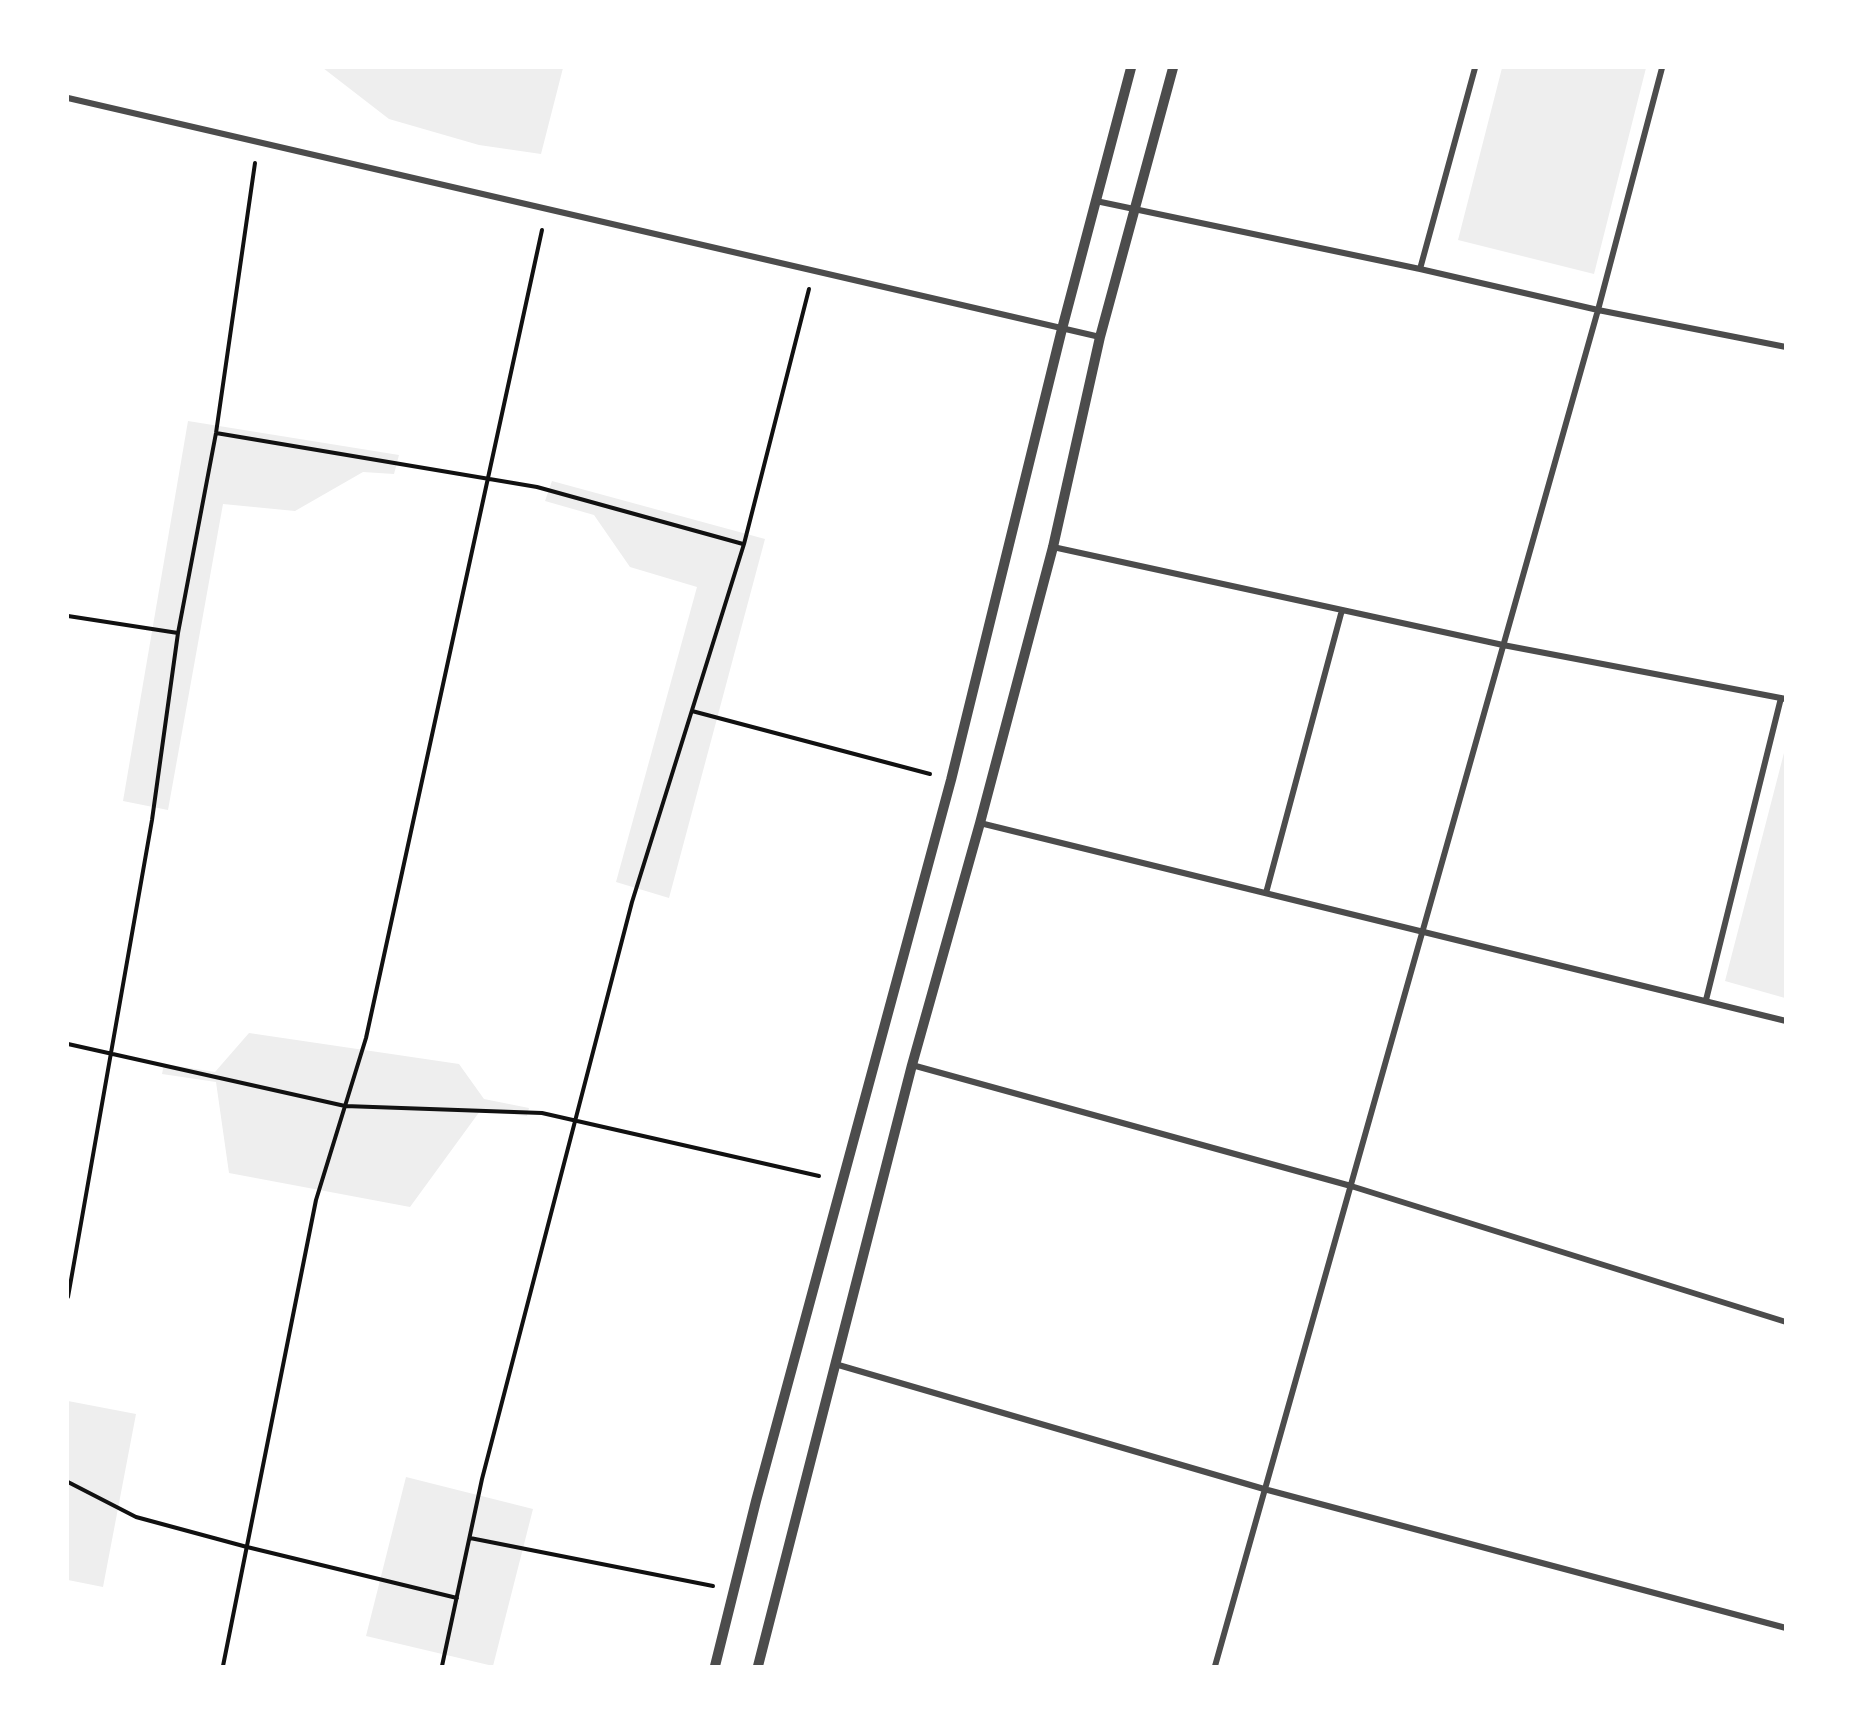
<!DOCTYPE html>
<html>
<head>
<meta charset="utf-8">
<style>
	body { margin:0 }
	#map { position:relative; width:1853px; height:1734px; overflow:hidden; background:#fff; font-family:Ubuntu,sans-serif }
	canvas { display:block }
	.frame { position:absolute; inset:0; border:69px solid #fff; pointer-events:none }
</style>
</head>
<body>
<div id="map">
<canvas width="1853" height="1734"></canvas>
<div class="frame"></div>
</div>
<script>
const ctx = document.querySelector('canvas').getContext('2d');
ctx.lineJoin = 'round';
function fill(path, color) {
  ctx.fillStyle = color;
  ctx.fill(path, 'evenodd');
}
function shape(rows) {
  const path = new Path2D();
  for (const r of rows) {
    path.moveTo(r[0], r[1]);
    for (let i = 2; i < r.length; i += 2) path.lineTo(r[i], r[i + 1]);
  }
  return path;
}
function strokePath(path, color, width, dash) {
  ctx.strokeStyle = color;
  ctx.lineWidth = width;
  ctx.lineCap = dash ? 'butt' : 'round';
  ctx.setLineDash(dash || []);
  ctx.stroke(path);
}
const green = shape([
	[323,68,563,68,541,154,479,145,389,119],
	[1502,68,1646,68,1594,274,1458,240],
	[188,421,399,455,394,474,363,472,295,511,223,504,168,810,123,801],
	[552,481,765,539,669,898,616,882,697,587,630,567,594,515,545,501],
	[1785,749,1786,998,1785,998,1725,981],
	[249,1033,459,1064,484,1099,529,1108,527,1116,480,1111,410,1207,229,1173,216,1082,162,1074,164,1064,215,1072],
	[68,1401,136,1414,103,1587,68,1580],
	[406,1477,533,1509,493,1666,366,1636]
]);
const path = shape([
	[216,433,537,487,743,544],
	[68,616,178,633],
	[692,711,930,774],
	[68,1044,345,1106,542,1113,819,1176],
	[68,1297,152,820,178,633,216,433,255,163],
	[68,1482,136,1517,247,1547,457,1598],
	[470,1538,713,1586],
	[223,1666,316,1200,366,1038,542,230],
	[442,1666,482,1479,632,902,744,544,809,289]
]);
const minor = shape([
	[68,98,1100,337],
	[1096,201,1420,269,1598,310,1786,347],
	[1420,269,1475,68],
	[1053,547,1503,645,1786,699],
	[980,823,1786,1021],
	[1266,893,1342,610],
	[1706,1000,1781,698],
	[912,1065,1351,1186,1786,1322],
	[835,1364,1264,1489,1786,1628],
	[1215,1666,1598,310,1662,68]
]);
const tertiary = shape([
	[715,1666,756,1501,951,780,1062,329,1131,68],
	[758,1666,912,1065,980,823,1053,547,1100,337,1173,68]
]);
fill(green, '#eee');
strokePath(path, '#111', 4);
strokePath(minor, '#4c4c4c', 6);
strokePath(tertiary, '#4c4c4c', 10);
</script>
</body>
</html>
